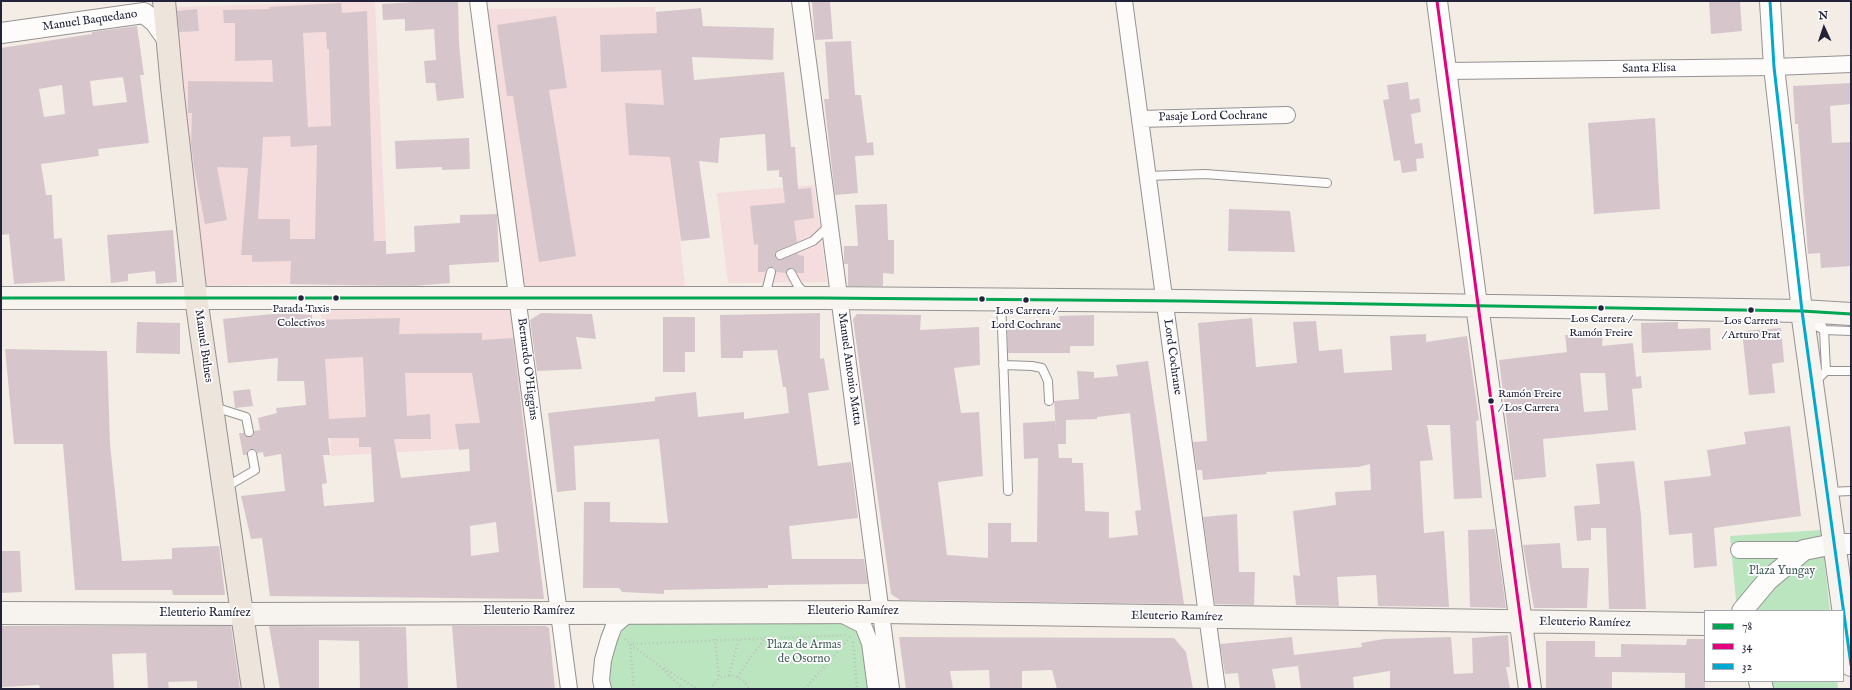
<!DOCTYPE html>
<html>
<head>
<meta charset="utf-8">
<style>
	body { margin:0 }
	#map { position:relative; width:1852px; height:690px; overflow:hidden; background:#f3ede6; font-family:"IM FELL English",serif }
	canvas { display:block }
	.frame { position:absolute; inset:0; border:2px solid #22223b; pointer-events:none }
	.legend { position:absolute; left:1704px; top:610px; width:140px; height:72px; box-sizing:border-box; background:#fff; border:1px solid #a7a7b1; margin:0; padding:5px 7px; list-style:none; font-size:12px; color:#22223b }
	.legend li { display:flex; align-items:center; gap:8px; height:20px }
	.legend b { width:20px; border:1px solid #a7a7b1 }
	.north { position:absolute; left:1804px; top:8px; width:40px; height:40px; -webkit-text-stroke:3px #fff; paint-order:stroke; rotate:357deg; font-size:11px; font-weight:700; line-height:16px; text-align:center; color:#22223b }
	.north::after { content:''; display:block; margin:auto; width:14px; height:18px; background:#22223b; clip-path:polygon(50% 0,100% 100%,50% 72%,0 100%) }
</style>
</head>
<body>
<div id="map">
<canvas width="1852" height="690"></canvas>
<div class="frame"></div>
<ul class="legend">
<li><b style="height:5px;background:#00a651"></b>78</li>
<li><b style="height:5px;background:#e5007d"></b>34</li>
<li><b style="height:5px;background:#00a9ce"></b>32</li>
</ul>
<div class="north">N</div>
</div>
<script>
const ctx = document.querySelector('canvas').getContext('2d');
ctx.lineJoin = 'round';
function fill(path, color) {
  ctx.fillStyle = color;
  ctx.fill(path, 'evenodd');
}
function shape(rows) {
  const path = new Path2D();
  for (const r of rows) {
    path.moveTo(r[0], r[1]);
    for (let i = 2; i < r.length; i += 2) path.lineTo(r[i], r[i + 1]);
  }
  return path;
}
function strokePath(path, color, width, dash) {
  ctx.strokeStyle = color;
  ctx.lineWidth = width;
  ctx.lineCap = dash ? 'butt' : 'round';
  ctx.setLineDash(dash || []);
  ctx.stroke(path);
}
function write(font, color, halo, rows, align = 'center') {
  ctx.font = font + ' "IM FELL English",serif';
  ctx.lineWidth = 3.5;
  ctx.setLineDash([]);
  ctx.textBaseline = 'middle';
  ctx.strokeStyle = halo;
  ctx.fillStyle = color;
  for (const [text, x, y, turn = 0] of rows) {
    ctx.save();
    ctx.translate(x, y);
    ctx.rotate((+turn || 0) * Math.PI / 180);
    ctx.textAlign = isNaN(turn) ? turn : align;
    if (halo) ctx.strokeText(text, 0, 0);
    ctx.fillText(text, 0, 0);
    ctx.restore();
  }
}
const built = shape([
	[375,1,388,287,290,284,204,286,174,7],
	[655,7,685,287,524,290,484,9],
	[814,185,827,282,728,283,717,193],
	[321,309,511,310,527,445,331,456]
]);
const green = shape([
	[1821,530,1830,611,1737,611,1730,536],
	[632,620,852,622,864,641,870,689,608,689,605,668,624,627],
	[1748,681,1837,681,1838,689,1749,689]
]);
const building = shape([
	[431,1,458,1,459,43,464,98,437,101,435,83,426,83,424,61,436,60,434,29,405,31,405,19,383,20,382,4],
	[830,1,833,39,815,40,812,2],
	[1709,1,1740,1,1742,31,1711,34],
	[341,3,342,13,367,11,374,241,386,241,386,254,415,252,414,226,460,223,460,215,497,214,499,262,449,265,450,283,413,286,290,284,291,261,252,262,252,255,241,255,248,168,217,167,227,220,205,224,194,167,191,144,192,113,188,113,188,81,273,82,272,60,235,61,235,23,224,23,223,10,269,9,269,7],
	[326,32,327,49,329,49,331,126,308,127,303,33],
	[290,136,291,147,317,145,315,239,290,239,290,219,258,219,263,137],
	[701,8,703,26,774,28,773,60,692,57,694,80,784,72,791,147,795,147,798,189,811,188,814,218,794,221,797,242,778,250,775,255,776,259,780,260,798,253,798,255,804,256,804,273,797,273,794,269,791,268,787,270,786,273,776,272,775,268,772,267,767,268,765,272,758,272,758,244,754,245,750,206,785,203,782,177,779,177,779,170,767,171,765,134,720,138,718,163,699,161,710,238,681,241,670,157,629,155,625,103,664,105,661,70,601,72,600,35,657,33,656,12],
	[197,9,199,31,179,32,177,11],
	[556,16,567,88,549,90,576,256,539,262,513,96,507,96,497,25],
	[137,26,144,75,140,75,149,143,98,149,99,156,41,164,46,195,52,195,54,239,62,238,65,281,14,284,9,234,1,235,1,48,92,34,92,32],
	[123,77,127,102,93,106,90,81],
	[62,85,65,114,44,117,39,89],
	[851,41,855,95,861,95,867,143,873,142,874,155,855,156,858,193,835,195,824,99,829,99,825,42],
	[1408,82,1410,100,1419,98,1421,112,1411,114,1415,144,1422,143,1424,158,1416,159,1417,171,1402,173,1400,160,1394,161,1383,100,1389,99,1387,85],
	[1851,83,1851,104,1830,106,1832,143,1851,142,1851,266,1821,268,1820,253,1808,254,1798,124,1795,124,1793,86],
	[1655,118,1660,209,1594,214,1588,123],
	[469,138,470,169,442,170,442,167,396,169,395,141],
	[887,204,888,240,894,240,894,274,883,273,883,286,848,286,848,264,844,264,844,246,858,246,855,205],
	[1229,209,1290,211,1295,252,1228,251],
	[173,230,177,282,156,284,155,271,128,274,128,281,111,283,107,235],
	[282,313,312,315,312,320,400,318,399,334,482,333,482,340,513,338,544,599,270,596,262,538,251,539,241,496,285,491,281,454,264,457,263,452,257,453,256,450,251,449,248,450,247,455,243,455,239,433,244,433,248,437,252,436,254,431,260,430,258,418,277,413,276,408,306,405,304,381,277,381,278,358,228,363,223,319],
	[363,357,366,417,329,419,325,359],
	[405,373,472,373,480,423,455,424,459,450,469,449,470,471,401,478,394,439,431,439,430,414,407,416],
	[328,438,359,438,359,447,371,447,374,502,324,506,322,484,327,483,323,455,330,455],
	[496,522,499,552,471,556,470,526],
	[541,313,592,314,596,339,576,337,582,369,537,371,530,320],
	[820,313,820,359,824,358,829,390,808,393,818,466,851,462,858,518,789,526,792,559,864,559,868,584,768,585,768,588,664,590,664,594,622,592,619,588,583,588,584,502,610,502,610,522,668,523,659,439,574,446,576,490,557,492,548,413,655,401,655,397,696,392,698,417,744,412,744,419,789,413,786,387,783,387,777,350,743,351,743,358,721,358,720,315],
	[857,314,921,315,920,330,979,327,980,365,954,368,961,413,979,412,983,476,938,482,947,555,988,558,988,523,1011,523,1011,542,1037,542,1038,458,1024,459,1023,423,1055,421,1056,434,1054,401,1079,399,1077,371,1094,372,1094,378,1118,376,1116,365,1148,361,1184,604,900,600,891,594,853,319],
	[1130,413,1141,510,1135,511,1138,535,1109,538,1109,512,1085,511,1083,463,1072,463,1072,458,1059,458,1058,444,1066,444,1066,420,1097,419,1097,417],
	[1094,315,1094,346,1070,346,1070,353,1008,353,1007,323,1060,324,1059,316],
	[663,317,695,317,695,352,685,352,685,372,663,372],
	[1252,318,1256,367,1297,363,1293,322,1316,321,1319,351,1342,349,1344,373,1392,370,1390,336,1426,334,1426,342,1467,336,1479,420,1476,421,1482,498,1454,499,1450,425,1427,425,1433,460,1420,461,1424,533,1444,531,1449,607,1378,606,1376,575,1337,577,1339,606,1296,605,1293,575,1300,576,1293,511,1336,505,1335,492,1371,490,1370,464,1358,467,1266,472,1267,474,1203,480,1202,470,1197,470,1193,442,1207,441,1198,323],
	[137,322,180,323,180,354,136,353],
	[1678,322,1678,329,1710,328,1711,350,1642,353,1641,323],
	[1781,328,1784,362,1772,364,1775,393,1749,395,1742,331],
	[1565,335,1603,336,1602,346,1633,343,1636,377,1641,376,1642,388,1632,389,1636,430,1543,439,1546,477,1514,480,1499,360,1567,352],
	[1580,373,1605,373,1608,410,1584,412],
	[5,349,107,351,110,444,122,561,172,559,172,548,219,546,225,595,173,595,172,590,75,590,63,444,14,444],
	[250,389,253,406,235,408,233,391],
	[1790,426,1801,516,1714,528,1717,566,1694,568,1692,533,1669,535,1664,481,1711,476,1707,450,1746,444,1744,432],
	[1634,461,1641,515,1646,609,1609,609,1606,528,1591,528,1591,540,1577,541,1574,506,1600,504,1596,464],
	[1237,514,1239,572,1255,572,1254,605,1215,604,1203,517],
	[1495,529,1506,608,1470,607,1468,530],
	[1560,543,1562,568,1589,568,1587,608,1534,608,1523,545],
	[1,551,20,551,22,592,1,593],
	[1,626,231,626,240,689,197,689,197,681,168,682,169,689,148,689,146,653,112,654,114,689,40,689,39,685,2,687],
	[269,626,406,627,408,689,360,689,359,641,319,640,319,689,280,689],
	[452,626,546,626,549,628,555,689,457,689],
	[1508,635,1510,667,1506,667,1510,689,1390,689,1390,671,1353,677,1354,689,1301,689,1298,666,1272,669,1276,689,1240,689,1238,673,1225,674,1220,644,1292,637,1294,655,1362,647,1361,643,1384,639,1451,637,1454,674,1473,673,1472,638],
	[899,637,1174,638,1186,652,1193,689,1057,689,1052,670,1022,671,1022,689,990,689,989,670,950,671,953,689,906,689],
	[1687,639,1705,639,1705,689,1685,689,1685,673,1612,672,1612,689,1546,689,1546,641,1595,641,1595,657,1621,657,1621,644,1686,645]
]);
const path = shape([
	[625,639,630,644,660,666,683,689],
	[715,639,719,678],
	[853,642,857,689],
	[664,668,697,689],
	[729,676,739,638],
	[738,677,750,658,766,637],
	[634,689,630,644,848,635],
	[710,689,719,678,732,675,744,681,749,689],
	[805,689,852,635]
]);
const service = shape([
	[1147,176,1205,174,1327,183],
	[780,255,813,241,829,226],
	[791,273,798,286,806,294],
	[762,295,767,288,771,272],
	[1001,300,1008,491],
	[1807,321,1824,330,1826,371,1815,382],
	[1822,326,1824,330,1851,331],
	[1003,365,1032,366,1042,368,1048,381,1049,401],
	[1826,371,1851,371],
	[214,407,246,417,249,432],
	[226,487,255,470,252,454],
	[1828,492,1851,491]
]);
const minor = shape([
	[478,1,569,689],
	[800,1,891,689],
	[1124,1,1217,689],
	[1447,71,1774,67,1851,64],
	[1140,119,1287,115],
	[1739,550,1804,550],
	[841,614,863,625,870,643,876,689],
	[603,689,601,680,603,660,609,639,614,626,630,612]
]);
const tertiary = shape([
	[1437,1,1477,305],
	[1770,1,1774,67,1802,311],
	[1,33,144,13,155,22,167,39],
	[1742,611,1768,580,1804,550,1834,544,1851,544]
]);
const secondary = shape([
	[1,298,822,298,1184,301,1802,311,1851,314],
	[1477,305,1530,689],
	[1802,311,1851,665],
	[1,613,242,614,881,612,1705,624],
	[1760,681,1762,689]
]);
const primary = shape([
	[164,1,172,87,196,298,253,689]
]);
const bus1 = shape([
	[1,298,822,298,1184,301,1802,311,1851,314]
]);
const bus2 = shape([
	[1437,1,1530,689]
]);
const bus3 = shape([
	[1770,1,1774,67,1802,311,1851,665]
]);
const markers = [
	[301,298,3.5,"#22223b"],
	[336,298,3.5,"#22223b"],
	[982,299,3.5,"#22223b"],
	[1026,300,3.5,"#22223b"],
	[1601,308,3.5,"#22223b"],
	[1751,310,3.5,"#22223b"],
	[1491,401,3.5,"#22223b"]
];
const busNames = [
	["Parada Taxis",301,310],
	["Colectivos",301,324],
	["Los Carrera /",1026,312],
	["Lord Cochrane",1026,326],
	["Los Carrera /",1601,320],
	["Ramón Freire",1601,334],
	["Los Carrera",1751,322],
	["/ Arturo Prat",1751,336],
	["Ramón Freire",1498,395,"left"],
	["/ Los Carrera",1498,409,"left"]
];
const streetNames = [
	["Manuel Baquedano",90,21,-8],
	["Santa Elisa",1649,69,-1],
	["Pasaje Lord Cochrane",1213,117,-1],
	["Manuel Bulnes",203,346,82],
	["Lord Cochrane",1172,357,82],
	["Bernardo O'Higgins",527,369,83],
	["Manuel Antonio Matta",849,369,82],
	["Eleuterio Ramírez",529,612],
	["Eleuterio Ramírez",853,612],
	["Eleuterio Ramírez",205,614],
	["Eleuterio Ramírez",1177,617,1],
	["Eleuterio Ramírez",1585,623,1]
];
const parkNames = [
	["Plaza Yungay",1782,572],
	["Plaza de Armas",804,646],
	["de Osorno",804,660]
];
fill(built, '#f5dcdd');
fill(green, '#bbe5bf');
fill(building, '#d6c6cc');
strokePath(service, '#959292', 10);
strokePath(minor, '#959292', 18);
strokePath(tertiary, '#959292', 22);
strokePath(secondary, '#959292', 24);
strokePath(primary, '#959292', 24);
strokePath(path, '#bfbebf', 2.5, [1, 3]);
strokePath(service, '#fdfcfb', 8);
strokePath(minor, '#fdfcfb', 16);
strokePath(tertiary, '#fdfcfb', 20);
strokePath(secondary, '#f7f3ee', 22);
strokePath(primary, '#ede4db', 22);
strokePath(bus1, '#00a651', 3);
strokePath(bus2, '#e5007d', 3);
strokePath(bus3, '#00a9ce', 3);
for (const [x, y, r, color] of markers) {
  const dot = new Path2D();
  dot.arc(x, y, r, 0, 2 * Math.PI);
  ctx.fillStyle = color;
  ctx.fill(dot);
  strokePath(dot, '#fff', 1.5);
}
write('11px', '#22223b', '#fff', busNames);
write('12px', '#22223b', '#fff', streetNames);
write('12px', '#425b59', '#fff', parkNames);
</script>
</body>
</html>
